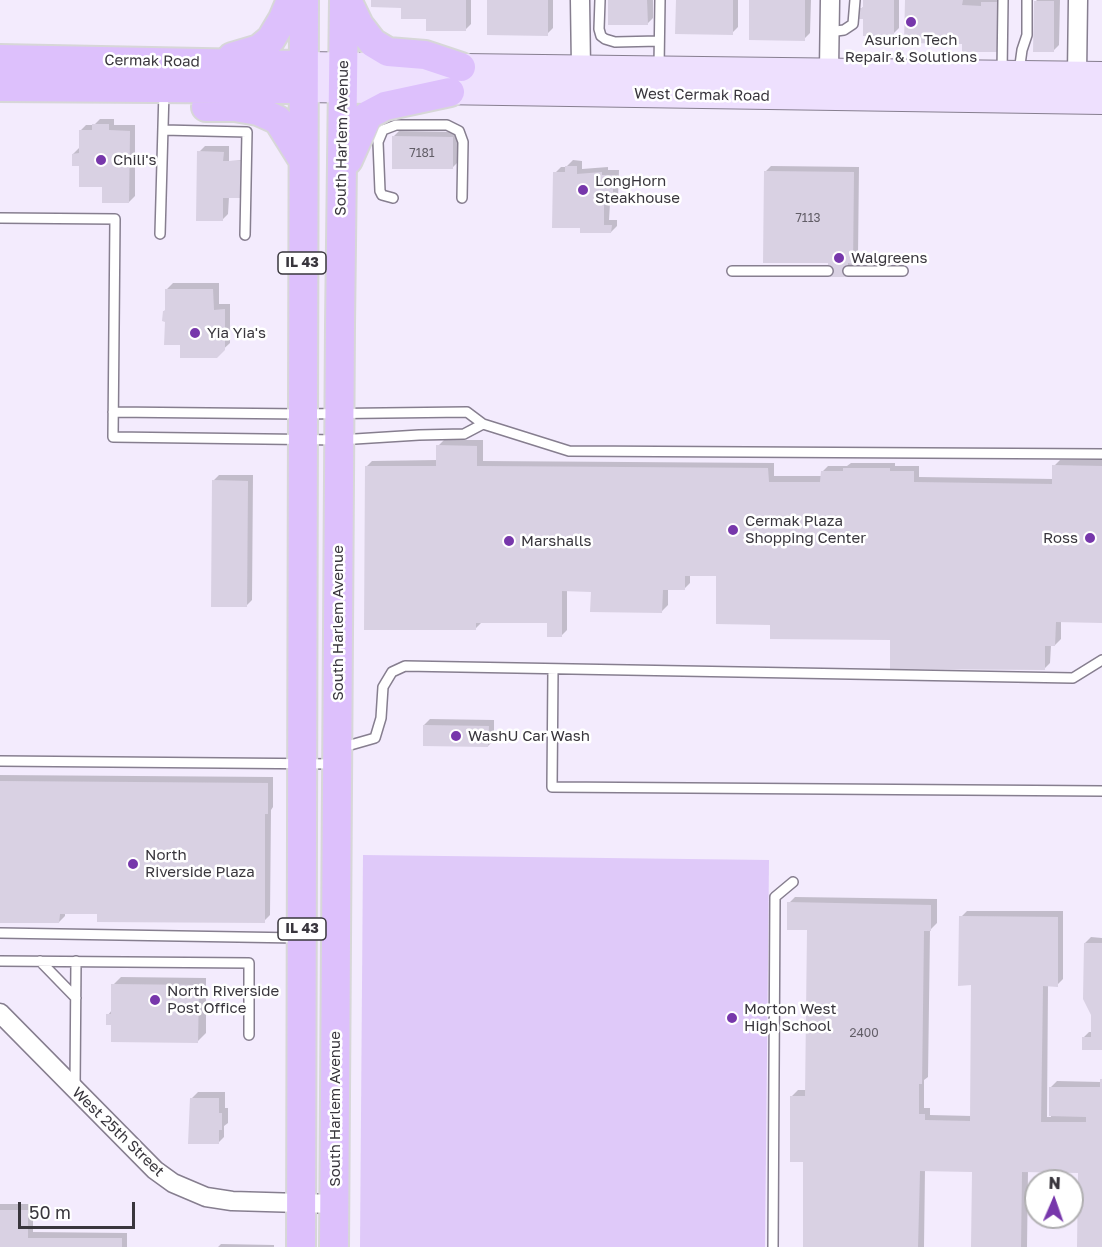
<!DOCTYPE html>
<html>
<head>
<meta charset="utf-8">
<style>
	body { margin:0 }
	#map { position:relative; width:1102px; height:1247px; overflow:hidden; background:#f3ebfd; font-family:"Golos Text",sans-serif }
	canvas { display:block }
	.north { position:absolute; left:1024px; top:1169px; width:60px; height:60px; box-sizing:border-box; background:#fff; border:2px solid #b0afb1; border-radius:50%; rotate:2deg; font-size:16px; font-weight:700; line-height:24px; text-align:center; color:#39363d }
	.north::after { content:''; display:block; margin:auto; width:21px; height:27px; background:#7737ab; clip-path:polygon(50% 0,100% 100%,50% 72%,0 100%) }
	.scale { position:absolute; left:18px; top:1202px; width:117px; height:27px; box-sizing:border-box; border:3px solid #39363d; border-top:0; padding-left:8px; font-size:18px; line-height:21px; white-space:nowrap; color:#39363d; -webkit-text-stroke:4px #fff; paint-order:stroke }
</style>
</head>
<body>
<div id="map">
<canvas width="1102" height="1247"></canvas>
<div class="north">N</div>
<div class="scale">50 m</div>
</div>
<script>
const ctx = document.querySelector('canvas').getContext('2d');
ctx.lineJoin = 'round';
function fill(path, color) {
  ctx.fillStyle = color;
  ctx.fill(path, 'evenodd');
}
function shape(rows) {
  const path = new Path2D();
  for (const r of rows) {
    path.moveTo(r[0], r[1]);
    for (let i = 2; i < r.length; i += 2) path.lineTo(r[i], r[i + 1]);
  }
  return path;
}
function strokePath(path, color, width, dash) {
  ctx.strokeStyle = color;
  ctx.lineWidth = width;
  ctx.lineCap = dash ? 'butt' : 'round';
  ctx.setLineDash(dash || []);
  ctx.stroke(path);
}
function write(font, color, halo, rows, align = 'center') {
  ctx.font = font + ' "Golos Text",sans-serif';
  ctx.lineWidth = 5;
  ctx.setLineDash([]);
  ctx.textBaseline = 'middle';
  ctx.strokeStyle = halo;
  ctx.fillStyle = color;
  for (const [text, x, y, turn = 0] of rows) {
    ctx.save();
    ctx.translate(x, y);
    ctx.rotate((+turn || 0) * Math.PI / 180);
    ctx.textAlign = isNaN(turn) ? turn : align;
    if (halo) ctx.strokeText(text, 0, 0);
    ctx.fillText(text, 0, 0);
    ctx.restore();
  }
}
const green = shape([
	[363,855,769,860,765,1247,360,1247]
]);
const shadow = shape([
	[373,0,471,0,471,24,465,30,427,18,402,6],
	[489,0,553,0,553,28,547,34],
	[609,0,653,0,653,18,647,24],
	[677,0,738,0,738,27,732,33],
	[751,0,811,0,810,33,804,39],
	[865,0,899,0,899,28,893,34,864,18,861,9,865,5],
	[906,0,1004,0,1003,45,964,42],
	[1037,0,1060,0,1059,45,1053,51,1036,1],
	[100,119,114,119,114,125,135,125,135,196,129,202,103,185,80,164,73,154,80,147,80,131,86,125,94,125],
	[399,131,459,132,458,162,452,168,393,137],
	[205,146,229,146,229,161,245,160,229,197,228,214,222,220,199,152],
	[573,160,582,161,582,169,608,167,608,170,619,170,618,198,612,203,610,203,609,220,617,220,617,226,611,232,581,227,555,173,561,167,566,167],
	[771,166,859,167,858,256,853,261,853,269,829,262,765,172],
	[173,283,219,283,219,304,230,304,230,343,216,356,181,344,166,320,164,311,167,309,167,289],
	[444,440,483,440,483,461,774,463,774,476,822,476,822,472,828,466,847,466,851,463,895,463,895,466,919,466,919,477,1054,479,1054,466,1060,460,1102,460,1102,622,1061,621,1061,639,1055,645,1051,645,1050,663,1044,669,892,639,772,623,717,574,690,574,690,583,684,589,668,589,668,605,662,611,592,590,567,590,567,630,561,636,548,622,481,623,475,629,366,467,372,461,438,460,438,446],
	[219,475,253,475,252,600,246,606,213,481],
	[430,719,494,720,494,740,488,746,424,725],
	[0,775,273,777,273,807,271,810,270,915,264,921,65,912,65,916,59,922,0,922],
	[795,897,937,899,937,923,930,930,928,1077,924,1080,924,1108,930,1108,930,1115,972,1116,973,984,961,917,967,911,1063,911,1063,979,1057,985,1048,985,1047,1117,1051,1117,1051,1087,1057,1081,1101,1082,1102,1079,1102,1247,1079,1247,1079,1172,1028,1171,1027,1247,973,1247,973,1171,925,1170,924,1247,804,1247,805,1161,792,1096,798,1090,807,1090,809,929,789,903],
	[1091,937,1102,938,1102,1048,1083,1038,1089,1032,1093,1032,1085,943],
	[121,977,206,978,206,1033,198,1041,112,1023,108,1015,112,1010,113,985],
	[198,1092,225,1092,225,1108,228,1108,228,1123,224,1126,224,1137,218,1143,192,1098],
	[0,1204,33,1204,33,1232,127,1233,127,1247,0,1247],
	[221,1244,274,1245,274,1247,218,1247]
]);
const building = shape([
	[371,0,466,0,466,31,426,31,426,19,401,19,401,8,371,7],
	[487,0,548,0,548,36,487,35],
	[608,0,647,0,648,25,608,25],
	[676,0,733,0,733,35,675,34],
	[749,0,805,0,805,41,749,40],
	[863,0,894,0,894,36,863,36,863,19,859,19,859,8,863,8],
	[905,0,963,0,962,5,981,6,981,2,998,2,998,52,962,52,962,44,904,43],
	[1034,1,1054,1,1054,52,1033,52],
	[92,124,109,124,109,130,130,131,129,203,102,203,102,187,79,187,79,166,72,166,72,154,79,153,79,130,92,130],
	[392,136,453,137,453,169,392,169],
	[197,151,224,152,223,161,244,161,244,198,223,198,223,221,196,221],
	[565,166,577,166,577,174,602,172,602,175,613,175,613,205,604,205,604,225,612,225,611,233,580,233,580,228,552,228,553,172,565,172],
	[764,171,854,172,853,264,848,263,848,277,828,277,828,263,763,263],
	[165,289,213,289,214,310,225,309,225,350,217,358,180,358,180,345,164,345,165,322,162,321,163,311,165,311],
	[436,445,477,446,477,466,768,468,769,482,820,482,821,471,843,471,843,468,890,468,890,471,914,471,914,482,1052,484,1052,465,1102,466,1102,623,1056,622,1055,646,1045,646,1045,670,890,669,890,640,770,639,770,625,716,624,716,576,685,576,685,590,663,590,662,613,590,612,591,592,562,591,562,637,547,637,547,623,476,623,476,630,364,630,365,466,436,466],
	[212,480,248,481,247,607,211,607],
	[423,725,489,726,488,747,423,746],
	[0,781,268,783,268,814,265,814,265,923,97,922,97,914,60,914,59,923,0,923],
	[787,902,931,905,931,931,924,931,922,1084,919,1084,919,1114,925,1114,925,1120,970,1121,971,985,958,986,959,916,1058,917,1058,987,1043,986,1041,1122,1086,1122,1086,1117,1049,1116,1049,1087,1100,1087,1100,1079,1102,1079,1102,1247,1077,1247,1078,1173,1022,1172,1021,1247,971,1247,972,1172,920,1171,918,1247,803,1247,803,1162,790,1162,790,1096,805,1096,807,930,787,930],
	[1084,943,1102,943,1102,1050,1082,1050,1082,1037,1091,1037,1091,1015,1083,999],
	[111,984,199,985,198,1043,111,1042,111,1025,106,1025,106,1014,111,1014],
	[190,1098,219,1098,219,1113,222,1113,222,1130,219,1130,219,1144,188,1144],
	[0,1210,28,1210,28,1238,122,1238,122,1247,0,1247]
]);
const lane = shape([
	[600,0,599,29,601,36,605,39,615,42,659,41],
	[829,32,844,30,853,24,855,0],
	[659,67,660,0],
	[1019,72,1022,50,1027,35,1027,0],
	[1002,73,1003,0],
	[163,130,247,132,245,235],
	[393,198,382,195,380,191,378,142,383,130,396,125,447,125,459,131,463,142,462,198],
	[0,218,115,219,113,437,339,440,419,435,464,434,483,424],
	[160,234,164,91],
	[732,271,828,271],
	[848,271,903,271],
	[113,412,302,414,467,412,483,424,569,451,1102,454],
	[553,669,552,787,1102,791],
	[340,748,375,738,381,718,383,687,392,672,405,666,1073,678,1102,660],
	[0,761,334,764],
	[0,933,298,938],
	[0,961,249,963,249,1035],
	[40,961,76,998],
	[75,1087,76,961],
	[773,1247,775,897,793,882]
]);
const street = shape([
	[580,0,581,67],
	[829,70,830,0],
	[1077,74,1078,0],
	[0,1013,155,1170,173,1183,206,1197,232,1201,334,1204]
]);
const secondary = shape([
	[303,65,1102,75],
	[303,89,1102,101]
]);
const primary = shape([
	[347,0,359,25,373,43,388,52,425,55,461,67],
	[232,57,259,49,271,39,283,19,291,0],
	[0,59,303,65],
	[0,87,303,89],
	[206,107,235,107,258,111,278,120,303,160],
	[348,160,368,115,385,106,450,92],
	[301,1247,304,0],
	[334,1247,340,325,344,0]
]);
const markers = [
	[911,22,6,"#7737ab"],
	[101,160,6,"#7737ab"],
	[583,190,6,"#7737ab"],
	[839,258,6,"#7737ab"],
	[195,333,6,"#7737ab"],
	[733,530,6,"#7737ab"],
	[1090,538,6,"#7737ab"],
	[509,541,6,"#7737ab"],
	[456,736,6,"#7737ab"],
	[133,864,6,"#7737ab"],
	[155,1000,6,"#7737ab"],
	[732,1018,6,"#7737ab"]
];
const numberNames = [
	["7181",422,153],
	["7113",808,218],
	["2400",864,1033]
];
const shields = [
	[302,263,48],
	[302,929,48]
];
const shieldNames = [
	["IL 43",302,263],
	["IL 43",302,929]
];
const poiNames = [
	["Asurion Tech",911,40,"center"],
	["Repair & Solutions",911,57,"center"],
	["Chili's",113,160],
	["LongHorn",595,181],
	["Steakhouse",595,198],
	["Walgreens",851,258],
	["Yia Yia's",207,333],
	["Cermak Plaza",745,521],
	["Shopping Center",745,538],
	["Ross",1078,538,"right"],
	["Marshalls",521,541],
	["WashU Car Wash",468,736],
	["North",145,855],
	["Riverside Plaza",145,872],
	["North Riverside",167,991],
	["Post Office",167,1008],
	["Morton West",744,1009],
	["High School",744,1026]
];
const streetNames = [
	["Cermak Road",152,61,1],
	["West Cermak Road",702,95,1],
	["South Harlem Avenue",342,138,-89],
	["South Harlem Avenue",338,623,-90],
	["South Harlem Avenue",335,1109,-90],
	["West 25th Street",118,1132,44]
];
fill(green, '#dfc9f9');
fill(shadow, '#0003');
fill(building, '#d9d1e3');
strokePath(lane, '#867e8f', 12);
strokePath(street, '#867e8f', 21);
strokePath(secondary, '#867e8f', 28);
strokePath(primary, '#d7d7d8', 32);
strokePath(lane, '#fff', 9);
strokePath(street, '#fff', 18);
strokePath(secondary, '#eee0fe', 26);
strokePath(primary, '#ddc0fc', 28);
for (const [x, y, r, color] of markers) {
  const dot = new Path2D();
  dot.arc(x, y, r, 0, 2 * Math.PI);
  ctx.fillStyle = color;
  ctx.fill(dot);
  strokePath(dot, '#fff', 2);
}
write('12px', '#615d66', null, numberNames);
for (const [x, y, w] of shields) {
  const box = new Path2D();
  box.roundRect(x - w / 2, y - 11, w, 22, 4.5);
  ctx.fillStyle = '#fff';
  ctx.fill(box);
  strokePath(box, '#39363d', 1.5);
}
write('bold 14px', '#39363d', null, shieldNames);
write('15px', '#39363d', '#fff', poiNames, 'left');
write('15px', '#39363d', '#fff', streetNames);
</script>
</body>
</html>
